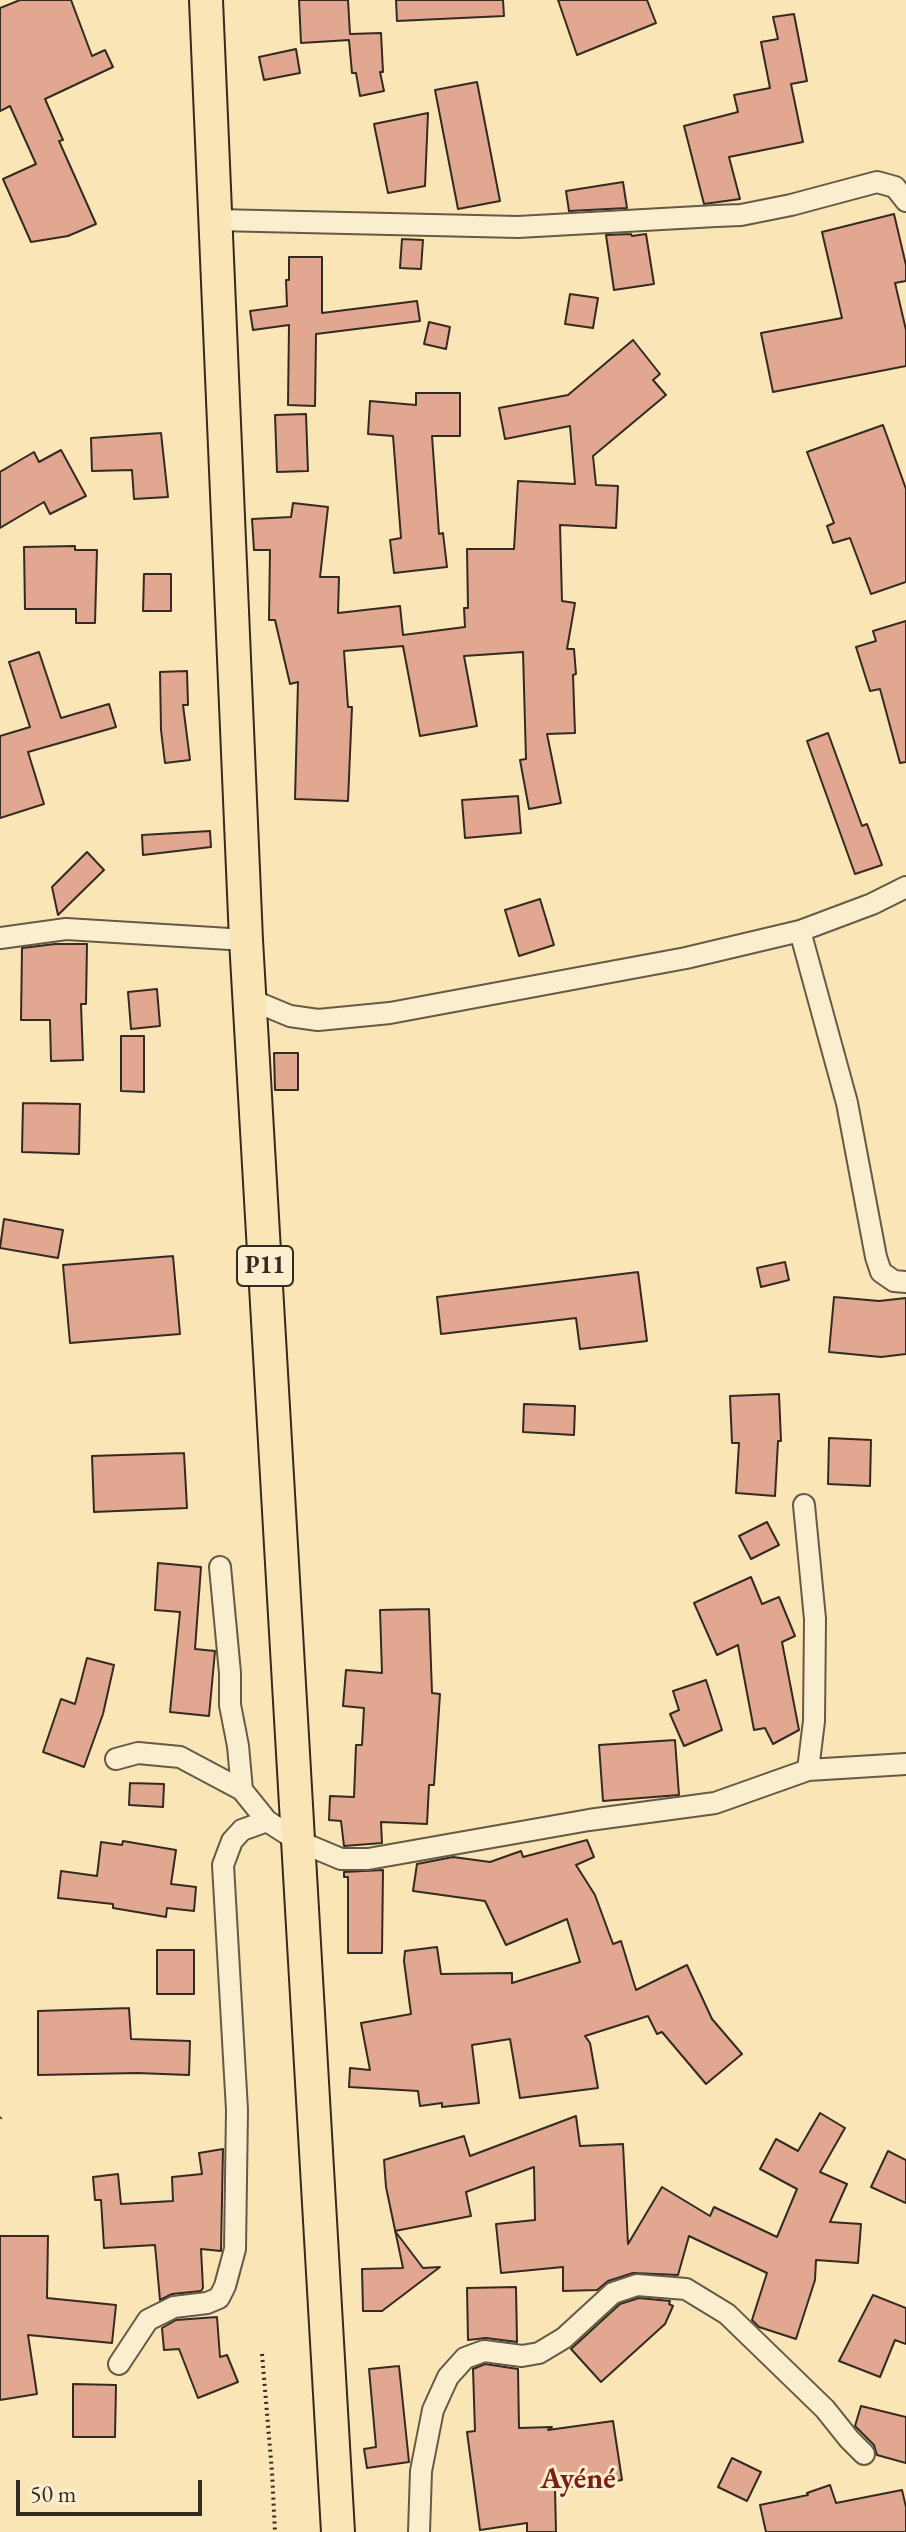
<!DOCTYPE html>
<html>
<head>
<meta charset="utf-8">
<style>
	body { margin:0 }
	#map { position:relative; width:906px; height:2532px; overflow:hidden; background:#f9e5b5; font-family:"EB Garamond",serif }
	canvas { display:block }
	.scale { position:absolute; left:16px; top:2480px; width:186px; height:36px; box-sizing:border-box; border:4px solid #332b21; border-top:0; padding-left:10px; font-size:24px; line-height:28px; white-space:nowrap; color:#332b21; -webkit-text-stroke:6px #fbeecf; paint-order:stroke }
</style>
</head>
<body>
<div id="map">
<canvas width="906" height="2532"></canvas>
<div class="scale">50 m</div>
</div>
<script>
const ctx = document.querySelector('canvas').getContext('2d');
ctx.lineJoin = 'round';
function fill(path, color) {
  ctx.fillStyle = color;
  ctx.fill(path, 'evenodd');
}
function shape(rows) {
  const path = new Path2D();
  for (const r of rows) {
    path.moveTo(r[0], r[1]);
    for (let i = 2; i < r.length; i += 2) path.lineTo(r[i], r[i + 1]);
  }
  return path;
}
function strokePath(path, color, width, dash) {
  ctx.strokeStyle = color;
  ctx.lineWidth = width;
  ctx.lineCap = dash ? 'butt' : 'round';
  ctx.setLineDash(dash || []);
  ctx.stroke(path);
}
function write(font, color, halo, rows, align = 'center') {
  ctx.font = font + ' "EB Garamond",serif';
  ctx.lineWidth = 6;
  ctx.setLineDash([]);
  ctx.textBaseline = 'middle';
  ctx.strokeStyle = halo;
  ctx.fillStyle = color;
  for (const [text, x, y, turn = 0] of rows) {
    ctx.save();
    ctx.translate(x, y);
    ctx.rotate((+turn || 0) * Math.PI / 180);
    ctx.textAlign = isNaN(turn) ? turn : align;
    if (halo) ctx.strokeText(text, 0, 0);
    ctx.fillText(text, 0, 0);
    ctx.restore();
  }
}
const building = shape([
	[20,0,71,0,92,56,105,50,113,67,45,99,63,140,59,141,96,224,68,236,31,242,3,179,36,164,10,106,0,111,0,8,20,0],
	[299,0,348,0,350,34,381,33,383,72,380,72,384,91,360,96,356,73,352,73,349,40,301,43,299,0],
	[396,0,503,0,504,16,397,21,396,0],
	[558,0,647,0,656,23,577,55,558,0],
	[794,14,807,81,791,84,803,142,729,157,740,199,704,204,684,126,738,112,734,95,770,88,761,42,778,39,773,17,794,14],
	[296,49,300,73,264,80,259,57,296,49],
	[477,82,500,201,458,209,435,90,477,82],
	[428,113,425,186,388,193,374,124,428,113],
	[623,182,627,208,569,211,566,191,623,182],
	[894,214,906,265,906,281,895,283,906,330,906,366,773,392,761,333,842,318,822,232,894,214],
	[631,234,632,236,646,234,654,284,614,290,606,235,631,234],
	[402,239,423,240,421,269,400,268,402,239],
	[289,257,322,257,322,313,417,301,420,321,316,334,315,406,288,405,289,325,253,330,250,311,287,306,286,280,289,280,289,257],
	[570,294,598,298,593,328,565,324,570,294],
	[429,322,450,327,446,349,424,344,429,322],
	[633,340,660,374,653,380,666,395,593,456,596,485,618,486,616,528,560,525,562,601,575,603,567,649,574,649,576,674,573,675,575,733,547,734,561,803,529,809,520,760,526,759,523,652,464,656,477,726,420,736,403,646,344,651,348,707,352,707,348,801,295,799,298,682,290,684,275,620,269,620,270,550,254,550,252,519,291,517,293,503,328,507,320,577,339,577,338,613,400,606,403,635,465,627,464,608,468,608,467,549,514,549,518,481,575,484,570,426,505,439,499,408,568,395,633,340],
	[416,393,460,393,460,436,432,436,439,534,443,533,447,567,394,573,390,540,401,538,393,436,368,434,370,401,416,405,416,393],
	[306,414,308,471,277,472,275,415,306,414],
	[883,425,906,489,906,582,871,594,850,538,833,543,827,526,834,523,807,452,883,425],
	[161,433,168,497,134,499,132,470,92,471,91,438,161,433],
	[61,450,86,496,50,514,44,502,0,528,0,472,34,452,39,462,61,450],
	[75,546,75,550,97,550,95,623,76,623,76,609,25,609,24,547,75,546],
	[144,574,171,574,171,611,143,611,144,574],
	[906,621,906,762,900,763,880,689,870,691,856,647,876,641,873,631,906,621],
	[39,652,61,718,109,704,116,727,28,752,44,804,0,818,0,736,30,727,9,662,39,652],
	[187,671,188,705,183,705,190,760,165,763,161,730,160,672,187,671],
	[828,733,862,826,867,824,882,865,855,874,807,741,828,733],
	[518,796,521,833,465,838,462,800,518,796],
	[210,831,211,847,143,855,142,835,210,831],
	[87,852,104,870,58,915,52,887,87,852],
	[540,899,554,945,519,956,505,910,540,899],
	[55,944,87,944,86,1004,81,1004,83,1060,51,1061,50,1020,21,1020,22,948,55,944],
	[157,989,160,1026,131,1029,128,992,157,989],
	[121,1036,144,1036,144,1092,121,1091,121,1036],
	[274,1053,298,1053,298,1090,275,1090,274,1053],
	[23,1103,80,1104,79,1154,22,1152,23,1103],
	[4,1219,63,1230,58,1258,0,1248,4,1219],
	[173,1256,180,1334,70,1343,63,1265,173,1256],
	[785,1262,789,1280,761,1287,757,1268,785,1262],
	[638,1272,647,1341,580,1349,576,1318,441,1334,437,1297,638,1272],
	[834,1297,879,1301,906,1298,906,1354,881,1357,829,1352,834,1297],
	[779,1394,781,1441,778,1441,775,1496,736,1493,739,1443,732,1443,730,1396,779,1394],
	[524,1404,575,1406,574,1435,523,1432,524,1404],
	[829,1438,871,1440,870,1486,828,1484,829,1438],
	[184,1453,187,1508,94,1512,92,1456,184,1453],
	[767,1522,779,1545,751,1559,739,1536,767,1522],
	[158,1563,201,1567,195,1649,215,1651,209,1716,170,1712,180,1612,155,1610,158,1563],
	[751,1577,762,1604,779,1597,795,1636,782,1642,799,1730,773,1744,765,1728,754,1730,738,1645,717,1655,694,1603,751,1577],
	[429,1609,432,1693,440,1694,434,1785,429,1785,427,1824,381,1822,382,1843,344,1846,341,1821,329,1820,330,1796,354,1797,356,1745,362,1745,364,1708,343,1706,346,1670,382,1673,380,1610,429,1609],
	[87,1658,114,1665,103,1714,84,1767,43,1752,61,1699,75,1704,87,1658],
	[706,1680,722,1730,684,1746,670,1714,679,1710,673,1691,706,1680],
	[675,1740,679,1795,603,1801,599,1745,675,1740],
	[130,1783,164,1784,163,1807,129,1805,130,1783],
	[587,1840,594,1857,576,1865,595,1895,613,1944,621,1941,636,1990,687,1965,712,2019,742,2054,706,2084,662,2032,657,2034,648,2016,585,2036,590,2043,598,2088,520,2098,510,2039,472,2045,479,2103,442,2107,442,2103,420,2106,418,2091,349,2087,350,2068,370,2070,361,2023,411,2014,404,1961,405,1951,437,1947,441,1974,512,1973,512,1983,580,1962,567,1919,506,1945,485,1901,413,1891,417,1864,453,1857,490,1862,521,1851,523,1857,587,1840],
	[123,1841,176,1850,171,1884,196,1887,194,1911,167,1908,166,1917,113,1908,113,1904,58,1898,61,1871,97,1876,101,1842,122,1845,123,1841],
	[383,1870,382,1953,348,1953,348,1877,344,1877,344,1872,383,1870],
	[157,1950,194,1950,194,1994,157,1994,157,1950],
	[129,2008,131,2039,190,2041,189,2075,137,2073,38,2075,38,2011,129,2008],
	[820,2113,845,2128,820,2172,847,2184,830,2222,861,2224,858,2263,816,2260,815,2280,796,2339,759,2327,752,2320,767,2273,689,2236,678,2275,633,2273,608,2281,597,2290,563,2291,563,2267,501,2273,496,2224,535,2220,534,2167,466,2192,471,2216,395,2231,423,2268,440,2267,382,2311,363,2311,362,2269,403,2268,386,2187,384,2160,464,2136,470,2156,576,2116,580,2146,623,2144,628,2244,662,2187,710,2216,714,2207,777,2237,797,2189,760,2169,776,2139,798,2151,820,2113],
	[223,2149,221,2251,201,2249,203,2288,201,2291,172,2294,160,2300,155,2245,104,2248,101,2200,95,2200,93,2177,118,2174,121,2204,173,2201,172,2177,202,2174,199,2153,223,2149],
	[888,2151,906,2160,906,2203,871,2187,888,2151],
	[0,2236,48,2236,47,2298,116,2305,112,2343,28,2335,37,2394,0,2400,0,2236],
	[516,2287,517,2342,486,2338,468,2340,467,2288,516,2287],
	[873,2295,906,2308,906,2344,895,2340,880,2377,839,2361,873,2295],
	[639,2298,670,2301,669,2304,673,2306,665,2324,601,2382,571,2349,620,2304,639,2298],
	[217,2317,220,2357,227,2355,238,2382,198,2398,179,2349,164,2350,162,2328,176,2320,217,2317],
	[485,2364,518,2369,519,2428,552,2427,548,2430,613,2421,622,2480,555,2489,556,2532,527,2532,527,2523,480,2530,467,2432,475,2431,473,2369,485,2364],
	[399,2366,409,2462,367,2468,364,2449,376,2447,369,2369,399,2366],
	[73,2384,116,2385,115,2437,73,2437,73,2384],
	[861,2406,906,2417,906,2463,877,2455,874,2445,855,2426,861,2406],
	[732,2458,761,2472,747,2501,718,2487,732,2458],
	[830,2485,836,2503,902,2490,906,2507,906,2532,766,2532,760,2505,808,2495,807,2493,830,2485]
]);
const path = shape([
	[0,2118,1,2117],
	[262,2354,272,2472,275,2532]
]);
const street = shape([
	[217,220,518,227,716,216,741,215,791,205,877,182,895,187,906,201],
	[800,931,847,1103,876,1257,881,1272,894,1281,906,1282],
	[0,938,66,929,246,940],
	[249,999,290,1016,318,1020,390,1013,686,958,800,931,872,904,906,887],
	[220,1567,230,1673,230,1705,238,1746,242,1790],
	[116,1759,138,1753,180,1757,242,1790,267,1821,298,1841,341,1859,368,1859,589,1820,715,1803,808,1770,814,1721,815,1619,804,1505],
	[808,1770,906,1764],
	[119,2364,148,2320,174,2307,207,2303,219,2298,225,2286,235,2249,237,2110,223,1865,232,1841,242,1830,267,1821],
	[419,2532,421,2471,433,2410,448,2377,465,2358,484,2351,522,2356,539,2353,564,2338,613,2293,637,2285,686,2289,727,2314,825,2409,849,2439,864,2454]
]);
const primary = shape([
	[206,0,246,940,338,2532]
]);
const shields = [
	[265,1266,56]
];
const shieldNames = [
	["P11",265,1266]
];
const quarterNames = [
	["Ayéné",578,2480]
];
fill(building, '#e1a790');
strokePath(building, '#332b21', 2);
strokePath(street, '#645a46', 24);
strokePath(primary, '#332b21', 36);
strokePath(path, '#332b21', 4, [2, 4]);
strokePath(street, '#fbeecf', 20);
strokePath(primary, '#f9e5b5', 32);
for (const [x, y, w] of shields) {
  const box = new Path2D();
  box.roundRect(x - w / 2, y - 20, w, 40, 6);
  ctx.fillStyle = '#fbeecf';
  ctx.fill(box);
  strokePath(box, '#332b21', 2);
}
write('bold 24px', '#332b21', null, shieldNames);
write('bold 30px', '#7a1f14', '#fbeecf', quarterNames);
</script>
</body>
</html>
